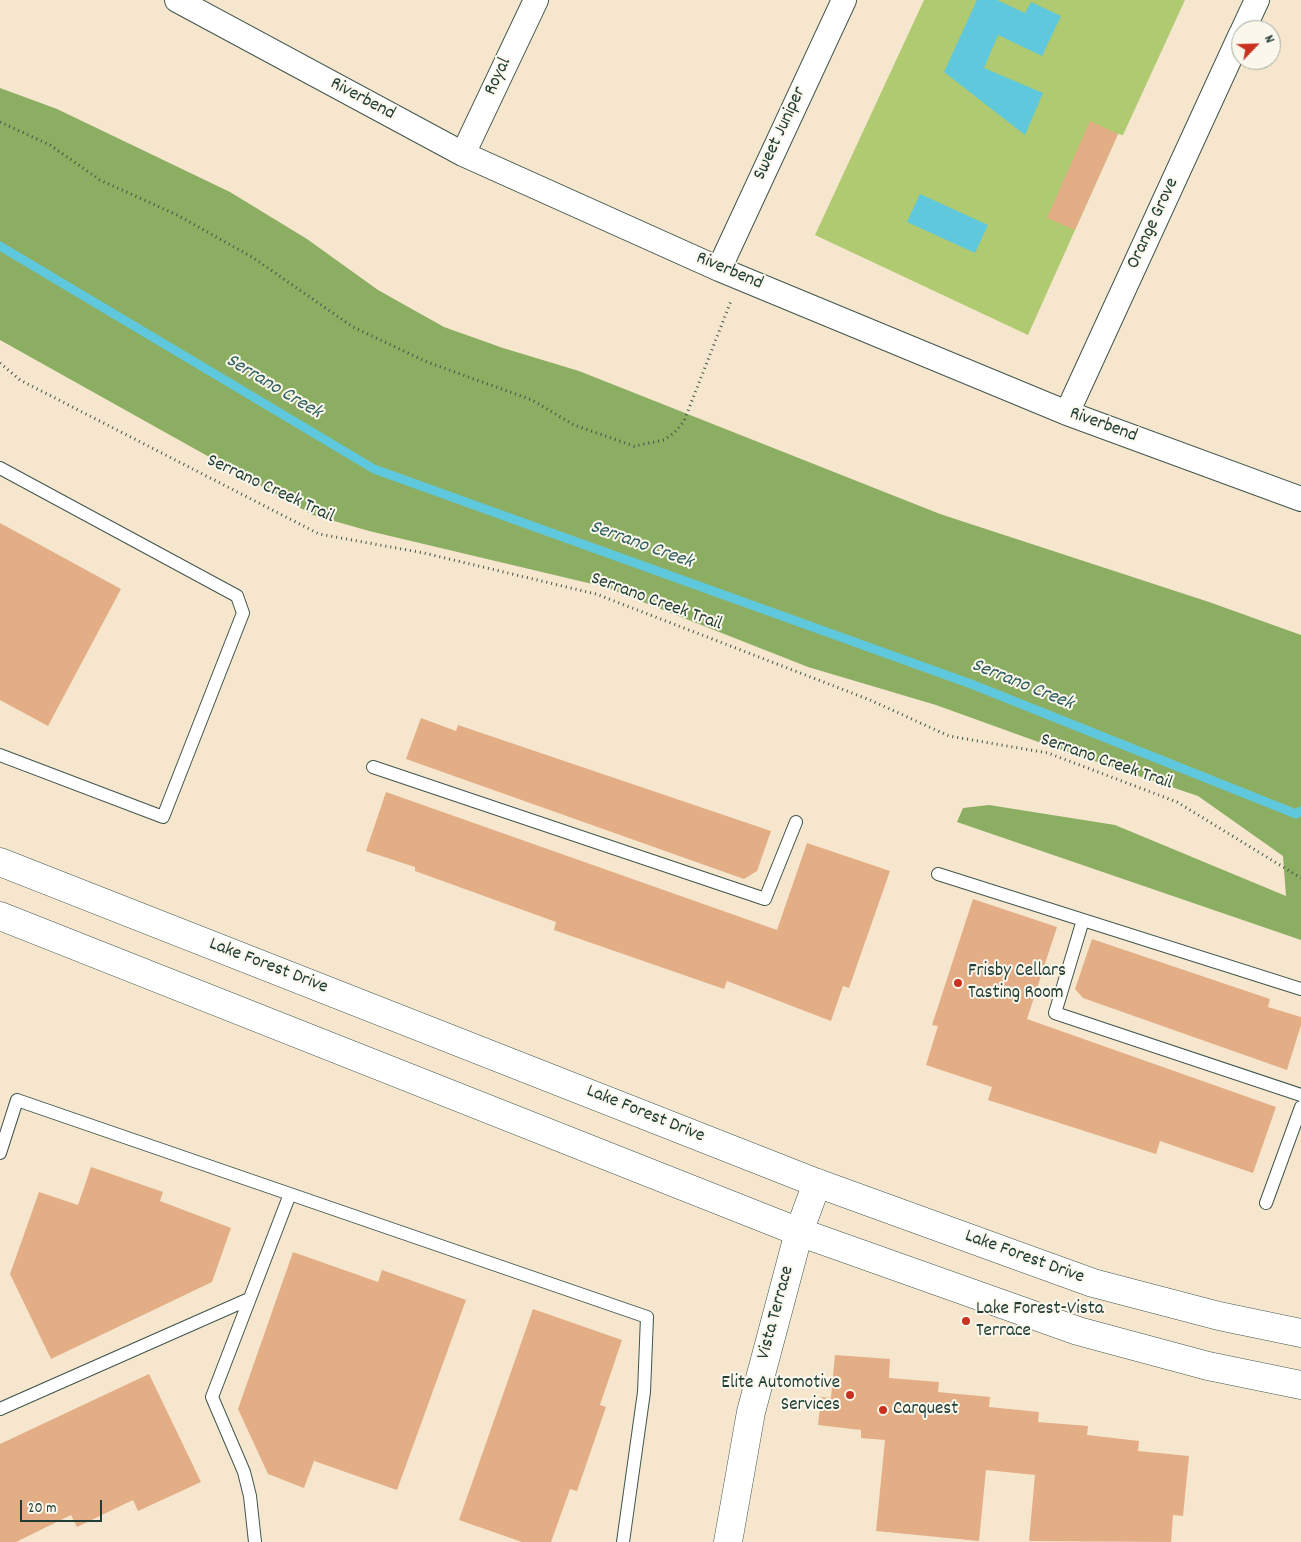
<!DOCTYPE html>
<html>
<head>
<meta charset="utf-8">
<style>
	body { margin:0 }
	#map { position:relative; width:1301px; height:1542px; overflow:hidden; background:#f6e6ce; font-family:Dekko,sans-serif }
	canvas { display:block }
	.north { position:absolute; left:1231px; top:20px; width:50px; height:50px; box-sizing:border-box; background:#fbf7ec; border:1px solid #a3ada2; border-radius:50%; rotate:66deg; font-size:14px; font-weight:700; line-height:20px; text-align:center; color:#1f3d34 }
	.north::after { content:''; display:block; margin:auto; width:18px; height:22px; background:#c8321e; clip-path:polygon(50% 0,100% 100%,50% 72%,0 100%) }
	.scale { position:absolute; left:20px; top:1500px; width:82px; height:22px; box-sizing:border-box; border:2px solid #1f3d34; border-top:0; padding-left:6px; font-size:15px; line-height:18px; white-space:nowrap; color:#1f3d34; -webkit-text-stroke:4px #fbf7ec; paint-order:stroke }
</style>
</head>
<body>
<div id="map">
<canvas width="1301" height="1542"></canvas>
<div class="north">N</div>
<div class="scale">20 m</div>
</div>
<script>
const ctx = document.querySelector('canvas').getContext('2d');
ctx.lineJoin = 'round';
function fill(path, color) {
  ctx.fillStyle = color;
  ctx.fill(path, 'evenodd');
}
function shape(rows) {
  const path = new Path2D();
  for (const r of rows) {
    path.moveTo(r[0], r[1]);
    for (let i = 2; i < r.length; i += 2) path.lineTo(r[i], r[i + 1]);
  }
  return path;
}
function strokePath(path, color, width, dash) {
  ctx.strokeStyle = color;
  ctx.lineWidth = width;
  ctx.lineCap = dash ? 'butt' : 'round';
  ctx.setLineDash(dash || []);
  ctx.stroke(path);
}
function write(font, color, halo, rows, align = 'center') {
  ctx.font = font + ' Dekko,sans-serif';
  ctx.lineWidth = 4;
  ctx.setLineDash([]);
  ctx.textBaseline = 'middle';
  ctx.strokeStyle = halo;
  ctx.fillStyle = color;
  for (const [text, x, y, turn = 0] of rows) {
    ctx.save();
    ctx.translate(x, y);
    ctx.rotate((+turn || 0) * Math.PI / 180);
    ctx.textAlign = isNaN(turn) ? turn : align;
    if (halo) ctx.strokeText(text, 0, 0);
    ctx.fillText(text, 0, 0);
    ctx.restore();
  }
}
const green = shape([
	[924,0,1185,0,1123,135,1118,134,1028,335,815,235]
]);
const forest = shape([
	[0,88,57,109,230,192,307,239,378,290,444,327,503,348,579,371,940,514,1209,602,1301,635,1301,940,957,822,963,808,989,805,1115,825,1286,896,1283,856,1198,796,1044,744,936,705,808,667,605,587,369,531,313,515,0,340]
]);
const water = shape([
	[977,0,997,0,1025,13,1031,2,1061,16,1042,56,998,35,984,68,1043,93,1025,135,944,72],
	[920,194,988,225,975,253,907,222]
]);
const stream = shape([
	[0,246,374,469,971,684,1296,814,1301,811]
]);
const building = shape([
	[1090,121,1118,134,1075,230,1047,218],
	[0,523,121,589,48,726,0,700],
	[421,718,456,731,458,725,771,831,757,871,744,879,406,759],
	[386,792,777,930,807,843,890,871,849,988,843,986,831,1021,727,981,724,989,554,930,556,922,415,871,415,867,366,851],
	[973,899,1057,927,1027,1019,1276,1107,1253,1173,1160,1141,1156,1154,988,1100,992,1087,926,1065,938,1026,932,1025],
	[1092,939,1270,999,1268,1007,1301,1017,1301,1025,1287,1070,1083,998,1075,989],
	[91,1167,163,1192,160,1201,231,1228,212,1282,51,1359,10,1274,39,1192,78,1205],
	[293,1252,378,1282,382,1270,466,1300,397,1490,314,1461,304,1488,268,1474,238,1409],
	[533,1309,622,1340,600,1405,606,1407,577,1491,570,1489,551,1542,522,1542,459,1520],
	[835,1355,890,1359,889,1378,939,1382,938,1392,990,1397,989,1407,1039,1412,1038,1422,1088,1426,1087,1435,1139,1441,1138,1451,1189,1456,1183,1516,1173,1515,1171,1542,1029,1541,1035,1475,986,1470,979,1541,876,1531,885,1440,861,1438,861,1430,818,1425,821,1397,831,1398],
	[149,1374,201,1482,138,1511,133,1500,77,1527,71,1515,16,1542,0,1542,0,1444]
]);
const path = shape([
	[0,122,50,145,100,180,177,215,252,257,353,327,427,362,532,400,574,425,634,446,664,440,675,432,684,421,731,301],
	[0,363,20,380,319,534,424,553,596,594,870,700,949,736,1048,753,1177,802,1301,878]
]);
const lane = shape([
	[0,468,237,596,243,613,163,817,0,755],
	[373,767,765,899,796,822],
	[938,874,1301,989],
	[1083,920,1055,1013,1301,1095],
	[0,1153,17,1100,647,1317,644,1392,623,1542],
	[1266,1203,1301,1107],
	[0,1409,249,1299],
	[255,1542,250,1496,244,1472,212,1397,290,1194]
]);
const street = shape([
	[177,0,463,154,719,269,1067,413,1301,499],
	[1243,30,1257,0],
	[463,154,536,0],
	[719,269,844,0],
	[1067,413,1241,34]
]);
const secondary = shape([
	[728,1542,751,1412,799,1232,817,1183]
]);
const primary = shape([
	[0,862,817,1183,1021,1257,1093,1283,1219,1316,1301,1333],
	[0,916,799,1232,1078,1331,1208,1366,1301,1385]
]);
const markers = [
	[958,983,5,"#c8321e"],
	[966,1321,5,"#c8321e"],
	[850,1395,5,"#c8321e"],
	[883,1410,5,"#c8321e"]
];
const streetNames = [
	["Royal",499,77,-65],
	["Riverbend",362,100,28],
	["Sweet Juniper",781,134,-65],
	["Orange Grove",1154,224,-65],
	["Riverbend",729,272,23],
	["Riverbend",1103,426,20],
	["Serrano Creek Trail",270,490,25],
	["Serrano Creek Trail",656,603,20],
	["Serrano Creek Trail",1106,763,19],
	["Lake Forest Drive",268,967,21],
	["Lake Forest Drive",645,1115,22],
	["Lake Forest Drive",1024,1258,20],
	["Vista Terrace",777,1313,-75]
];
const poiNames = [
	["Frisby Cellars",968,972],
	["Tasting Room",968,994],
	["Lake Forest-Vista",976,1310],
	["Terrace",976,1332],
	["Elite Automotive",840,1384,"right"],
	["Services",840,1406,"right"],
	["Carquest",893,1410]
];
const waterNames = [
	["Serrano Creek",273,388,31],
	["Serrano Creek",641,546,20],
	["Serrano Creek",1022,686,22]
];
fill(green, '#afca70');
fill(forest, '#8bae62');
fill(water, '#60c8dd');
strokePath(stream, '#60c8dd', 9);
fill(building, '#e3ae86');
strokePath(lane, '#3f564b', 14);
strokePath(street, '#3f564b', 26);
strokePath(secondary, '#3f564b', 29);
strokePath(primary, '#3f564b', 29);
strokePath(path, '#3f564b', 3, [1, 4]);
strokePath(lane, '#fff', 12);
strokePath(street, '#fff', 24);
strokePath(secondary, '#fff', 28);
strokePath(primary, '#fff', 28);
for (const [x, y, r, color] of markers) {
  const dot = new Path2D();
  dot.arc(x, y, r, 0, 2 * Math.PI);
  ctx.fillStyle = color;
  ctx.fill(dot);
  strokePath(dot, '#fbf7ec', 2);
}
write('19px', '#1f3d34', '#fbf7ec', streetNames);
write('19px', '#1f3d34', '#fbf7ec', poiNames, 'left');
write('italic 20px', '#2f605e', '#fbf7ec', waterNames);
</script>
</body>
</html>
